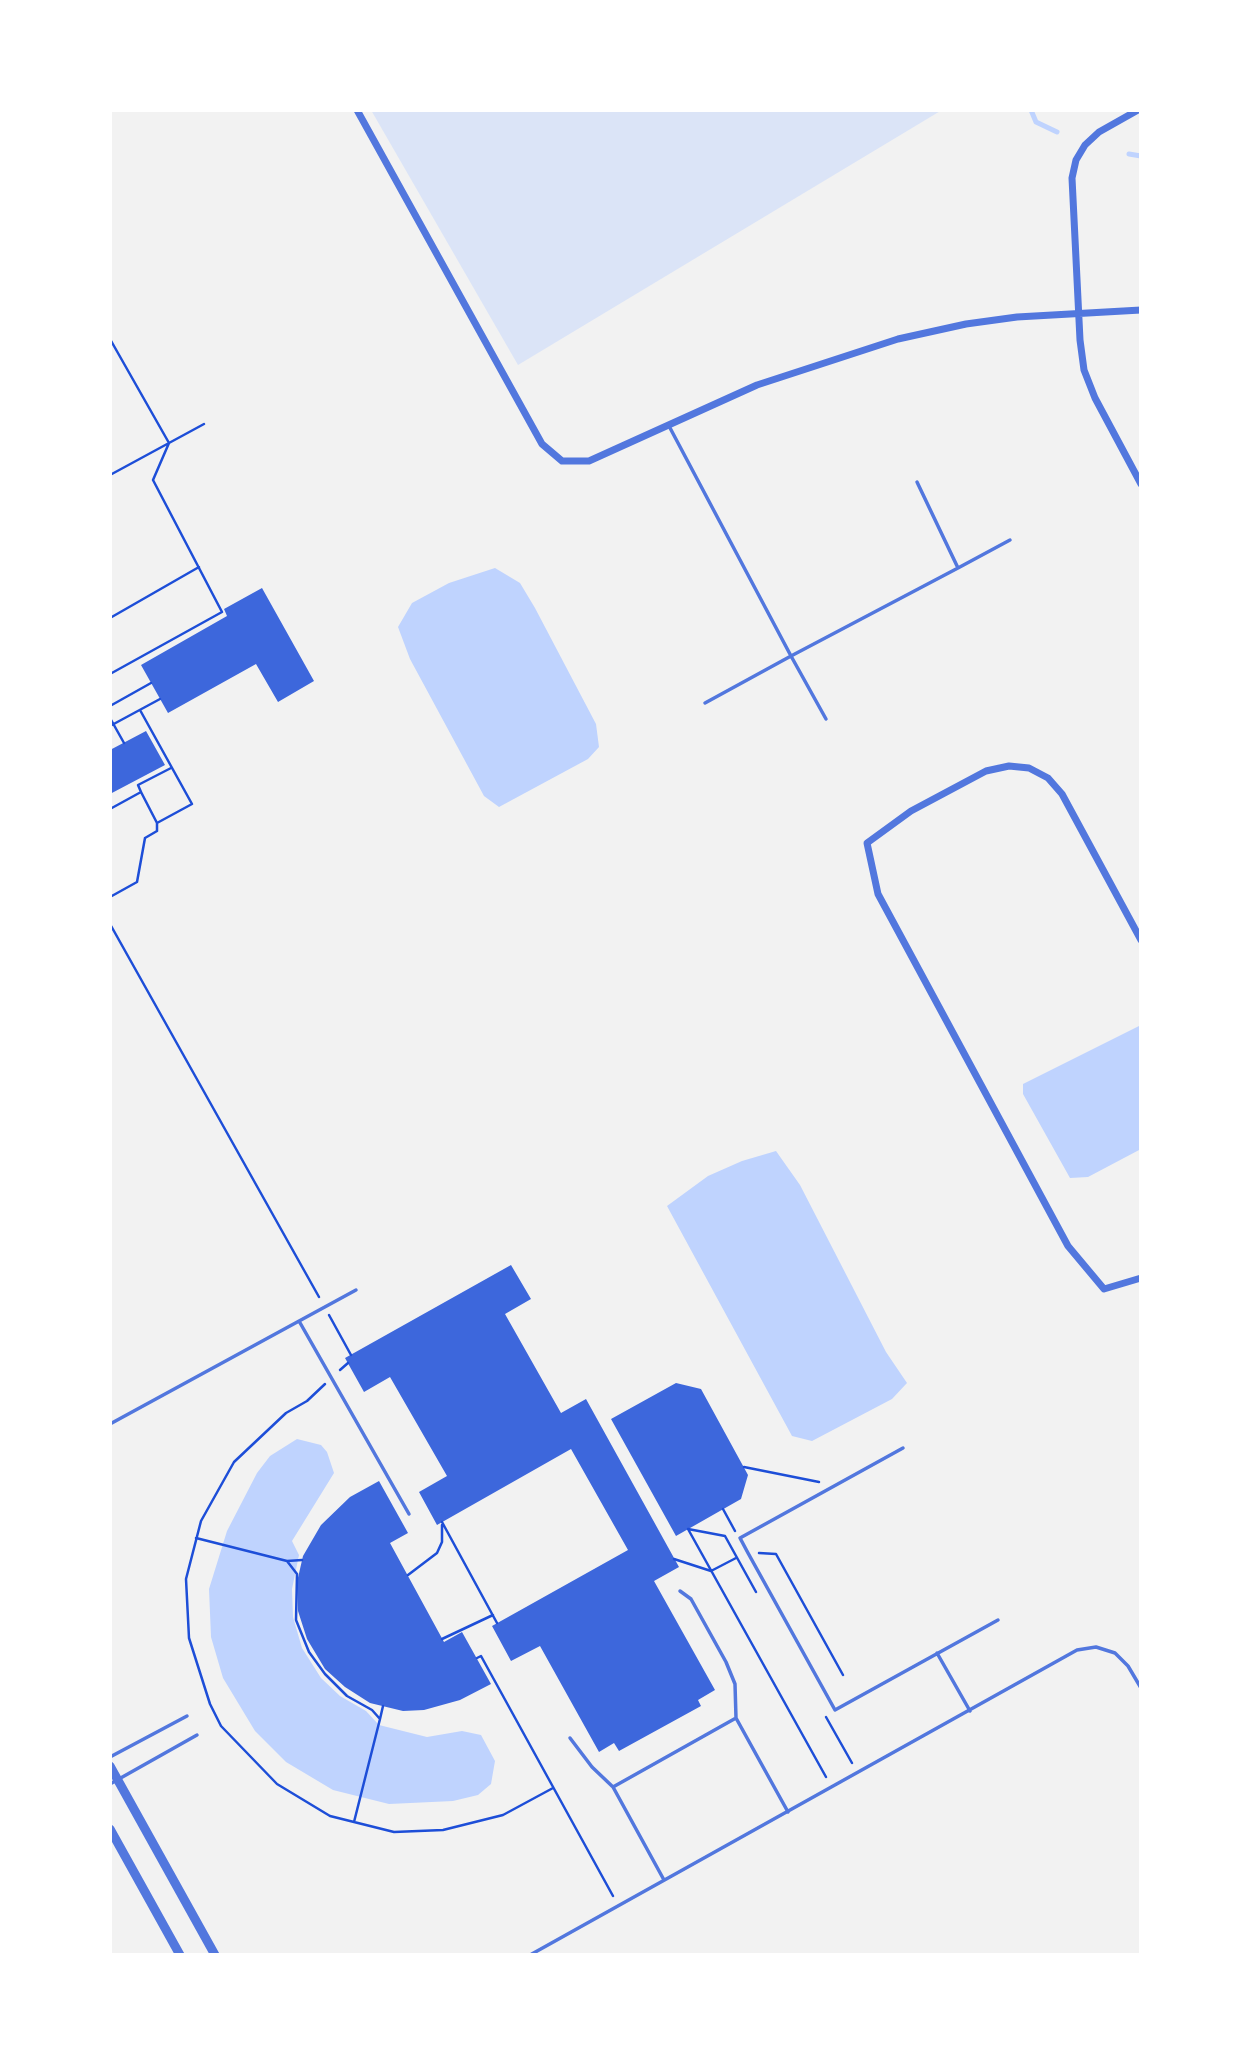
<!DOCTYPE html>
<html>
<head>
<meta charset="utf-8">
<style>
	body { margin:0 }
	#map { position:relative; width:1251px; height:2065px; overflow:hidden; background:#f2f2f2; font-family:Lato,sans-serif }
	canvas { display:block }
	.frame { position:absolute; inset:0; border:112px solid #fff; pointer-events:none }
</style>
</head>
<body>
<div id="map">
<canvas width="1251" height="2065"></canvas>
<div class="frame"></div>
</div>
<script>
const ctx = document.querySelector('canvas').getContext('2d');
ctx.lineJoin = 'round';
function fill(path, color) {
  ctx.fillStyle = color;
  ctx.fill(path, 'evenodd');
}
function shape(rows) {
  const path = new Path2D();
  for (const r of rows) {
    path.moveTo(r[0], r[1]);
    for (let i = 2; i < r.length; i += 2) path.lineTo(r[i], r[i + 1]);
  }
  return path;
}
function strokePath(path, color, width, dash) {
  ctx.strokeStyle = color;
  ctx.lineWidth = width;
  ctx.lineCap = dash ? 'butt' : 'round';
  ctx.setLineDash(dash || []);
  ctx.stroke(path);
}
const green = shape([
	[371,110,942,110,518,365]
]);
const water = shape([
	[495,568,520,583,535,608,596,724,599,747,588,759,499,807,484,796,410,659,398,627,412,603,449,583],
	[1141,1025,1141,1149,1088,1177,1070,1178,1023,1094,1023,1084],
	[776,1151,800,1185,886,1352,907,1383,892,1399,812,1441,792,1436,667,1206,708,1176,742,1161],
	[297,1439,321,1445,327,1452,334,1473,292,1541,299,1555,292,1589,293,1617,302,1648,321,1678,340,1696,366,1711,379,1725,427,1737,462,1731,481,1735,495,1761,491,1784,478,1795,453,1801,389,1804,333,1790,286,1762,255,1731,223,1678,211,1637,209,1589,227,1531,257,1473,270,1456]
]);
const stream = shape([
	[1031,110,1036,122,1057,132],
	[1129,154,1141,156]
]);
const building = shape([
	[262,588,314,681,278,702,256,664,168,713,141,665,227,616,224,609],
	[146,731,165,765,110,794,110,750],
	[511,1265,531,1299,505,1314,561,1413,586,1399,679,1567,654,1581,715,1690,698,1700,701,1706,619,1751,614,1743,599,1752,540,1646,511,1661,492,1626,628,1550,571,1449,437,1525,419,1492,447,1476,390,1377,364,1392,345,1358],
	[676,1383,701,1389,748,1475,741,1499,676,1536,611,1419],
	[379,1481,408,1533,390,1543,444,1642,462,1632,491,1684,460,1700,424,1710,403,1711,370,1703,345,1687,325,1669,307,1639,298,1611,297,1582,303,1556,321,1525,350,1497]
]);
const path = shape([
	[110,339,169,443,153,480,222,612,110,674],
	[110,475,204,424],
	[110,618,199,567],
	[110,706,151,683],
	[140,710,192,804,157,823],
	[110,718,124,743],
	[110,726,160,699],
	[141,792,138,785,171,768],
	[110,809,141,792,157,823,157,831,145,838,137,882,110,897],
	[110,924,319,1297],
	[329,1315,351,1355],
	[340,1370,348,1363],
	[325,1384,307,1401,286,1413,234,1462,201,1521,186,1579,189,1638,210,1704,221,1726,277,1784,330,1816,394,1832,443,1830,503,1815,553,1788],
	[744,1467,819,1482],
	[723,1509,735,1531],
	[442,1522,497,1623],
	[688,1529,725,1536,756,1592],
	[688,1529,826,1777],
	[196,1538,287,1561,297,1574,296,1620,309,1652,325,1674,347,1696,372,1710,380,1719,354,1822],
	[759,1553,776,1554,843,1675],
	[674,1559,711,1571,736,1558],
	[287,1561,302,1560],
	[408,1575,437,1553,442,1542,442,1525],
	[442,1639,493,1615],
	[477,1658,481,1656,613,1896],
	[826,1717,852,1763],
	[380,1719,383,1706]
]);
const service = shape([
	[669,426,791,656,958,568,917,482],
	[958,568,1010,540],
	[705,703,791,656,826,719],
	[299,1321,409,1514],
	[110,1424,356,1290],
	[903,1448,740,1538,748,1553,835,1710,998,1620],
	[680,1591,691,1599,726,1662,735,1684,736,1718],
	[937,1653,970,1711],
	[570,1738,592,1767,613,1787],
	[110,1757,187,1716],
	[110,1784,197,1735],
	[664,1880,613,1787,736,1718,788,1812],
	[530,1955,1077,1650,1096,1647,1115,1653,1128,1666,1141,1688]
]);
const minor = shape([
	[357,110,542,444,562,461,589,461,757,385,898,339,966,324,1017,317,1141,310],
	[1138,110,1099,132,1085,145,1076,160,1072,178,1080,340,1084,370,1095,398,1141,484],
	[1141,940,1062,794,1048,778,1029,768,1009,766,986,771,911,811,867,843,878,894,1068,1246,1104,1289,1141,1278]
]);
const tertiary = shape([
	[110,1766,215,1955],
	[110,1829,180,1955]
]);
fill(green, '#dbe4f7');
fill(water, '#bfd3fe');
strokePath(stream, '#bfd3fe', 5);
fill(building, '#3d67dc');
strokePath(path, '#1d4ed8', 2.5);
strokePath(service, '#5277de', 3.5);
strokePath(minor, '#5277de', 7);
strokePath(tertiary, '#5277de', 9);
</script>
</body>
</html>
